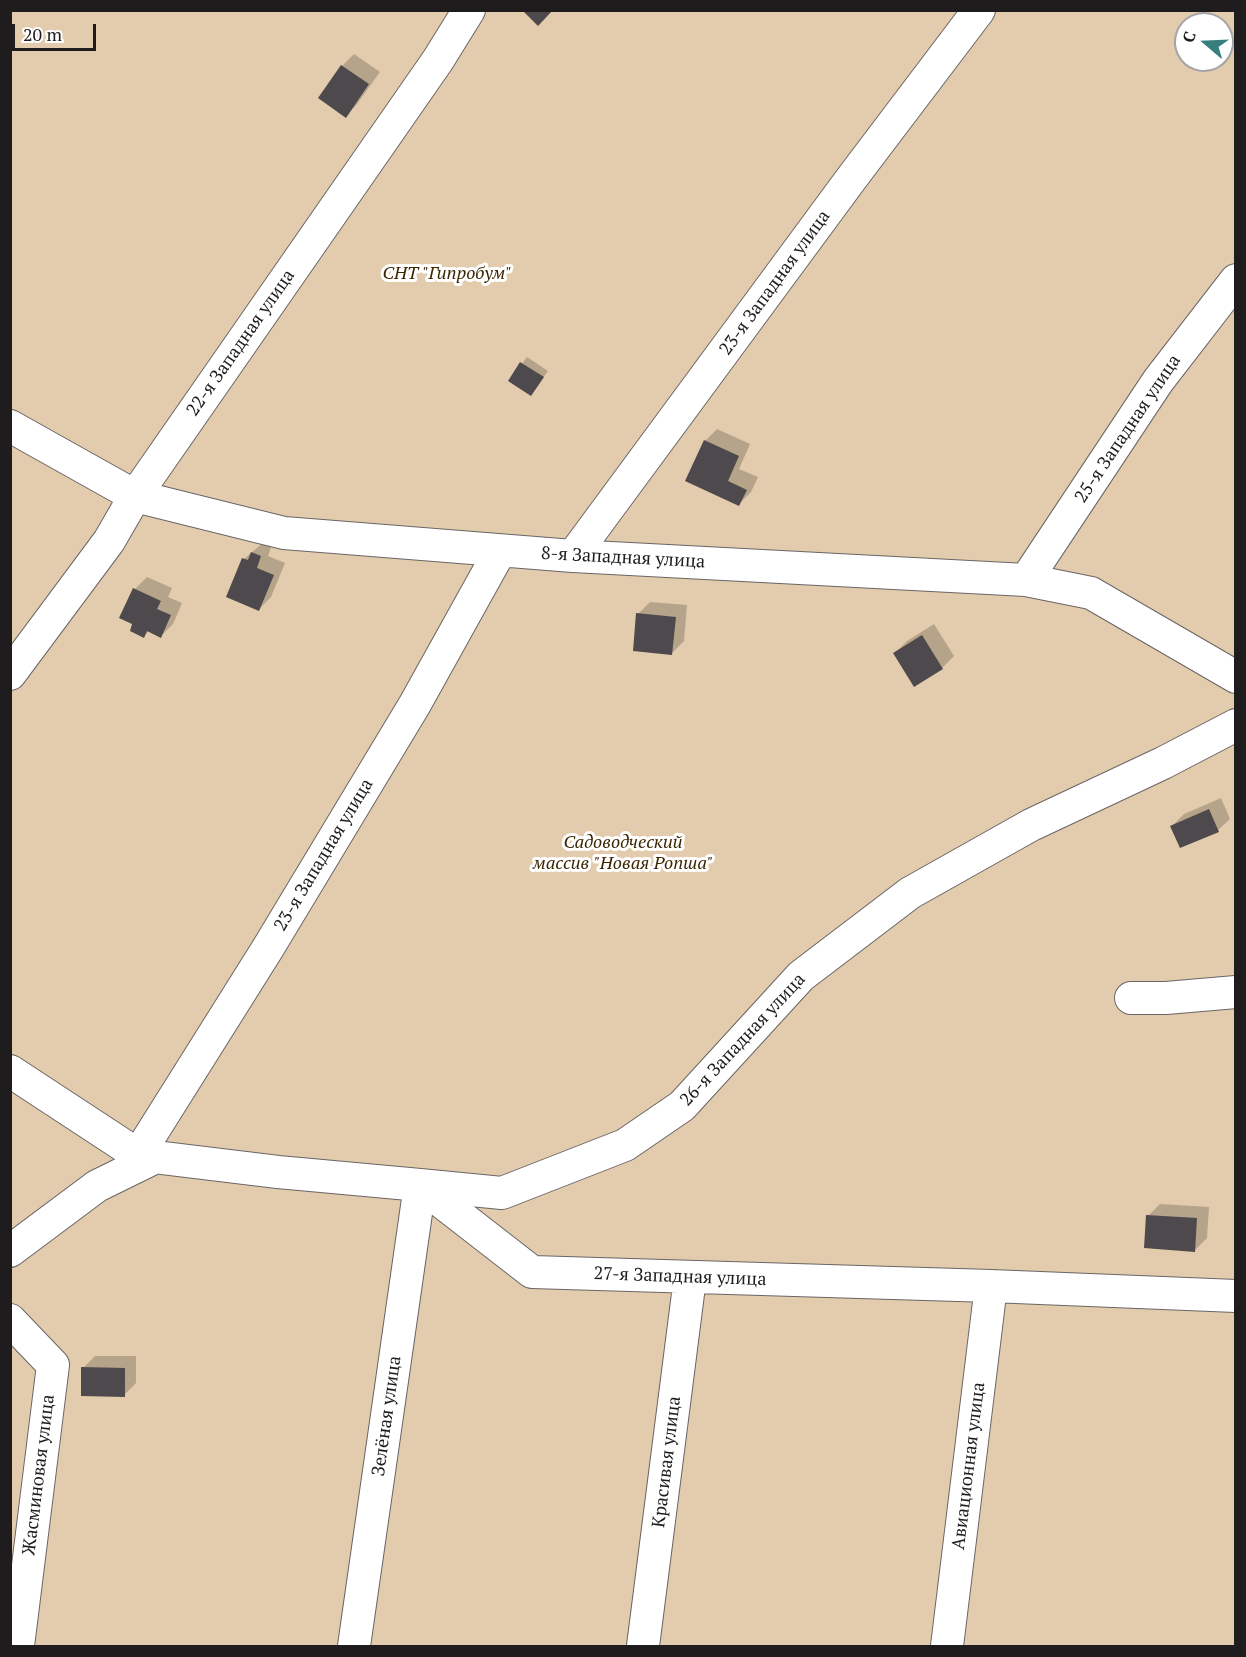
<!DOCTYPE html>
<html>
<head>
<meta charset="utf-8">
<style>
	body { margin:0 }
	#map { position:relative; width:1246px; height:1657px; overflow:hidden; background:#ebe6e6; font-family:"PT Serif",serif }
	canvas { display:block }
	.frame { position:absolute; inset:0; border:12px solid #1e1c1c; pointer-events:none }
	.north { position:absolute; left:1174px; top:12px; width:60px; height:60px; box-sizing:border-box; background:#fff; border:2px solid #a5a4a4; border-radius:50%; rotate:289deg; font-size:16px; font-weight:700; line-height:24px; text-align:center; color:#1e1c1c }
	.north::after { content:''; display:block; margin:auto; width:21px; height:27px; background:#367f7f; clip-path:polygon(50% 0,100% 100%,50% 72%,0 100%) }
	.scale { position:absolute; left:12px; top:24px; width:84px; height:27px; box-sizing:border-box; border:3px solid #1e1c1c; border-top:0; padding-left:8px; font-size:18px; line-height:21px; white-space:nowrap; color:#1e1c1c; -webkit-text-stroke:4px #fff; paint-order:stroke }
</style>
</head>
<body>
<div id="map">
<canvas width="1246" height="1657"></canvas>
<div class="frame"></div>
<div class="north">С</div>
<div class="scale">20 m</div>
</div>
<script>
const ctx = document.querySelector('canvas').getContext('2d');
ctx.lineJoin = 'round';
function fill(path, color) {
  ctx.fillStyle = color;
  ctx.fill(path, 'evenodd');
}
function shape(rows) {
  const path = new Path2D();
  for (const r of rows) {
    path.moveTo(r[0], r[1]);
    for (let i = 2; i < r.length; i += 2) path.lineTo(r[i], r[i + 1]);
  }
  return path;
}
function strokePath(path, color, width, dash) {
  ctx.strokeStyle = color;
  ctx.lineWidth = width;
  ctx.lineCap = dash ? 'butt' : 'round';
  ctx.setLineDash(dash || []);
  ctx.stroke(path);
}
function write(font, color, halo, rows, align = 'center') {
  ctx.font = font + ' "PT Serif",serif';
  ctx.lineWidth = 6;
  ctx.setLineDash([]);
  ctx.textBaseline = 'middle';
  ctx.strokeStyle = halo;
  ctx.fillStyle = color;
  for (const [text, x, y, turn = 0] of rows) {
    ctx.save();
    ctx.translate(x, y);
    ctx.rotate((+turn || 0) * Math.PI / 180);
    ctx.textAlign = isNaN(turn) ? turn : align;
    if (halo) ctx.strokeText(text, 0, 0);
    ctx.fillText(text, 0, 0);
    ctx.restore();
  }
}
const green = shape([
	[11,11,1235,11,1235,1646,11,1646],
	[1186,24,1222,24,1222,60,1186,60]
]);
const shadow = shape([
	[354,54,380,72,357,104,346,116,320,97,342,66],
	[527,357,548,371,531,394,510,380],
	[717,429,750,444,739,469,758,477,751,492,739,504,705,441],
	[265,541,272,544,268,556,285,563,271,597,259,609,244,559],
	[147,577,172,588,168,597,182,603,173,624,161,636,149,631,144,636,134,623,121,618,135,589],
	[650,602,687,605,684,641,672,653,638,614],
	[934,624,954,656,942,668,895,653,907,641],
	[1221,798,1230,819,1218,830,1172,826,1184,814],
	[1160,1204,1209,1207,1207,1238,1195,1250,1148,1216],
	[95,1356,136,1356,136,1383,124,1395,83,1368]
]);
const building = shape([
	[522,10,553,10,538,26],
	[341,65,369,84,346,118,318,98],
	[520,362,544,377,531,396,508,381],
	[704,440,739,456,728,481,747,490,739,506,685,481],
	[251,552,261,556,257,568,274,575,259,611,226,597,242,558,248,560],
	[133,588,161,601,157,609,171,615,161,638,147,631,144,638,130,631,132,624,119,618],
	[636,613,676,617,672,655,633,651],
	[922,635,943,669,914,687,893,653],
	[1209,809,1219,832,1180,848,1170,826],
	[1146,1215,1197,1218,1195,1252,1144,1248],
	[81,1367,125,1368,125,1397,81,1396]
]);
const minor = shape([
	[10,426,135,496,284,533,573,556,1026,580,1091,593,1236,677],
	[573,556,851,179,979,10],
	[1026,580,1158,381,1236,280],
	[10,674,109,541,135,496,438,60,469,10],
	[1131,998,1166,998,1236,992],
	[10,1071,138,1155,278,1172,420,1185,532,1272,991,1286,1236,1296],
	[138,1155,268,948,415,704,500,551],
	[10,1251,97,1186,156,1157],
	[10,1320,53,1365,18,1646],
	[354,1646,420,1185,502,1193,625,1145,682,1106,801,976,910,893,1031,825,1163,763,1236,725],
	[643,1646,690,1278],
	[947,1646,991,1286]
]);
const parkNames = [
	["СНТ \"Гипробум\"",447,274],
	["Садоводческий",623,843],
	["массив \"Новая Ропша\"",623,864]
];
const streetNames = [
	["23-я Западная улица",775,283,-54],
	["22-я Западная улица",241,343,-55],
	["25-я Западная улица",1128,429,-56],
	["8-я Западная улица",623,558,3],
	["23-я Западная улица",324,855,-59],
	["26-я Западная улица",743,1040,-47],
	["27-я Западная улица",680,1277,2],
	["Зелёная улица",387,1416,-82],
	["Красивая улица",667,1462,-83],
	["Авиационная улица",969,1466,-83],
	["Жасминовая улица",39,1475,-83]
];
fill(green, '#e3ccad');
fill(shadow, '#0003');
fill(building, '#4d494c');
strokePath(minor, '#6a6565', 34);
strokePath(minor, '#fff', 32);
write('italic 18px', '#3b2602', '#fff', parkNames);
write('18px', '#1e1c1c', '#fff', streetNames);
</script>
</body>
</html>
